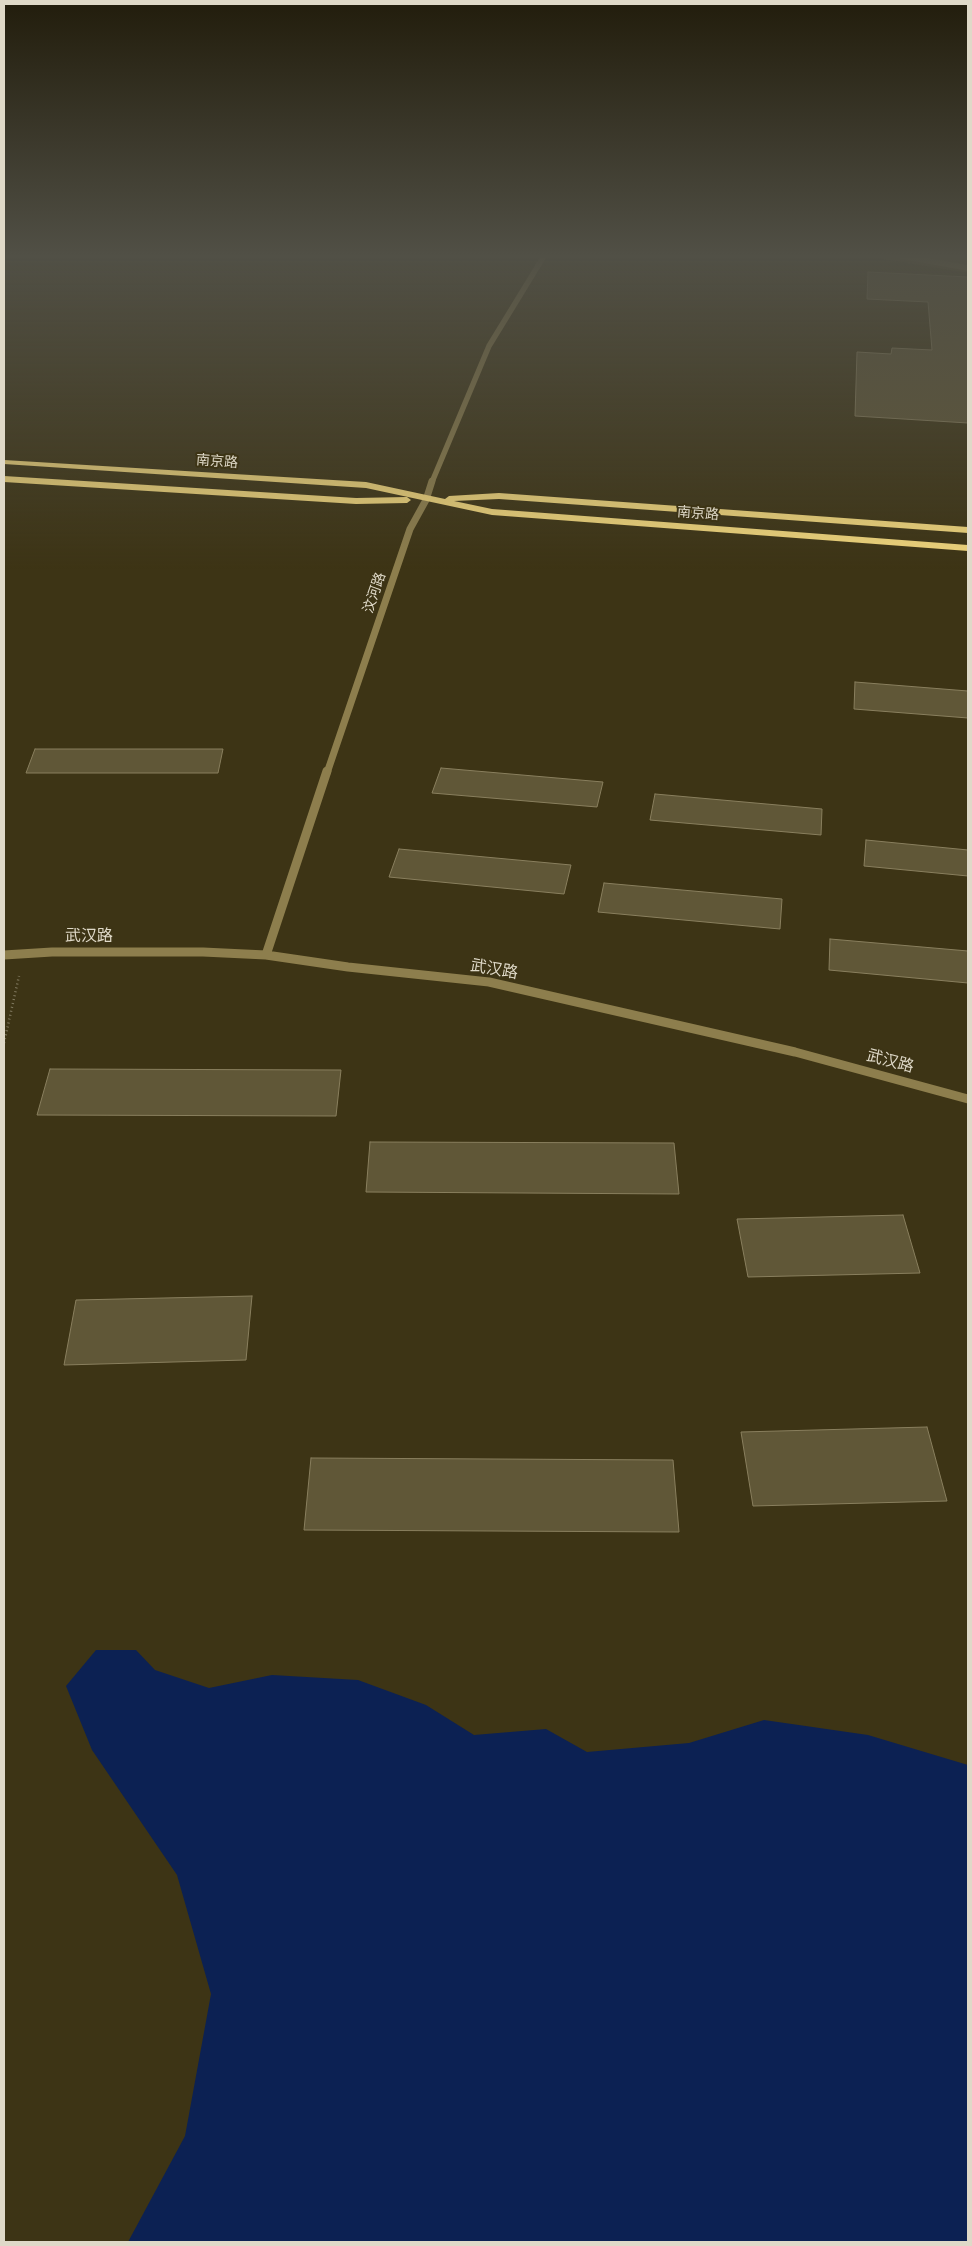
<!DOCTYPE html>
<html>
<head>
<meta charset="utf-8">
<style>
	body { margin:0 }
	#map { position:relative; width:972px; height:2246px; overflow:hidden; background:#3d3415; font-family:"DM Sans",sans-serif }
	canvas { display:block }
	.frame { position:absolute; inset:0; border:5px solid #dfd9c8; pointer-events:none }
</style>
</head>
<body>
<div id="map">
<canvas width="972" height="2246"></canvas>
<div class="frame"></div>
</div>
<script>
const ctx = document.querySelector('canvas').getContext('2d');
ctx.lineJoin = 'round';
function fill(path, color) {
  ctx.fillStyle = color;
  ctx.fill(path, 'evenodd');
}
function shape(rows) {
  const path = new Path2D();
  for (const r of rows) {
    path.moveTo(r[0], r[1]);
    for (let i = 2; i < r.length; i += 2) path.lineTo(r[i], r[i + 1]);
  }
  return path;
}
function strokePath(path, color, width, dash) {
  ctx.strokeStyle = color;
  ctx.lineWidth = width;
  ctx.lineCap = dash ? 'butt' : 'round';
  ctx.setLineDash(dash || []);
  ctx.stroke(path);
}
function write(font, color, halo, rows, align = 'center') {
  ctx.font = font + ' "DM Sans","Noto Sans SC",sans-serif';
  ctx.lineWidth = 4;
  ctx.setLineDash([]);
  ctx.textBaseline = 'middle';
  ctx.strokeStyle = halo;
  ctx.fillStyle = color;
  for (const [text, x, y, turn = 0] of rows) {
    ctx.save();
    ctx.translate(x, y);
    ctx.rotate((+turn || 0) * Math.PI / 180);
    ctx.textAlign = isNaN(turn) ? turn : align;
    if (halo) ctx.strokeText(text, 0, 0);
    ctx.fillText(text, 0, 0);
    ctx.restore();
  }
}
const green = shape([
	[865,256,968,256,968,273]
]);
const water = shape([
	[96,1650,136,1650,155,1670,209,1688,272,1675,358,1680,426,1705,474,1735,546,1729,587,1752,689,1743,764,1720,868,1735,968,1765,968,2242,128,2242,185,2136,211,1994,177,1875,92,1750,66,1686]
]);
const building = shape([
	[868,272,968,277,968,423,855,416,857,352,891,354,892,348,932,350,928,302,867,299,868,272],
	[855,682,968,691,968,718,854,709,855,682],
	[35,749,223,749,218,773,26,773,35,749],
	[441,768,603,782,597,807,432,793,441,768],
	[655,794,822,809,821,835,650,820,655,794],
	[866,840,968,850,968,876,864,866,866,840],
	[399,849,571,865,564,894,389,877,399,849],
	[604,883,782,899,780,929,598,912,604,883],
	[830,939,968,951,968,983,829,970,830,939],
	[50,1069,341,1070,336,1116,37,1115,50,1069],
	[370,1142,674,1143,679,1194,366,1192,370,1142],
	[903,1215,920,1273,748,1277,737,1219,903,1215],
	[252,1296,246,1360,64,1365,76,1300,252,1296],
	[927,1427,947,1501,753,1506,741,1432,927,1427],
	[311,1458,673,1460,679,1532,304,1530,311,1458]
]);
const path = shape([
	[4,1043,19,976]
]);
const minor = shape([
	[901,256,968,268]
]);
const tertiaryFar2 = shape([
	[432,482,489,346,544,256]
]);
const tertiaryFar1 = shape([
	[327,773,410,529,426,500,432,481]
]);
const tertiary = shape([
	[4,955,52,952,203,952,266,955,348,967,489,982,795,1052,968,1099],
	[266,955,327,771]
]);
const trunk = shape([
	[4,460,366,482,445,499,449,496,499,493,968,527,968,533,499,499,454,501,492,509,968,545,968,551,492,515,366,488,4,464,4,460],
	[4,476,356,498,407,497,411,500,407,503,356,504,4,482,4,476]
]);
const farStreetnames = [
	["南京路",217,462,4],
	["南京路",698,514,4],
	["汶河路",375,593,-71]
];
const streetNames = [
	["武汉路",89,937],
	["武汉路",494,970,10],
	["武汉路",890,1062,15]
];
fill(green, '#574918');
fill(water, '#0c2153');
fill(building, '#605737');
strokePath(building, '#897f5e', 1);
strokePath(path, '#80795f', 2.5, [1, 3]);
strokePath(minor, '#8d7e4d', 5.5);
strokePath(tertiaryFar2, '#8d7e4d', 5.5);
strokePath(tertiaryFar1, '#8d7e4d', 7);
strokePath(tertiary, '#8d7e4d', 9);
fill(trunk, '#f1d67c');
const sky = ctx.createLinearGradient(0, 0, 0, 570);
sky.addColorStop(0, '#221d0c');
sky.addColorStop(0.45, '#515046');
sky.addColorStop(1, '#51504600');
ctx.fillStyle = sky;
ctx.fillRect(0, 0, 972, 570);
write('14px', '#dfd9c8', '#3d3415', farStreetnames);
write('16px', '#dfd9c8', '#3d3415', streetNames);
</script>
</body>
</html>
